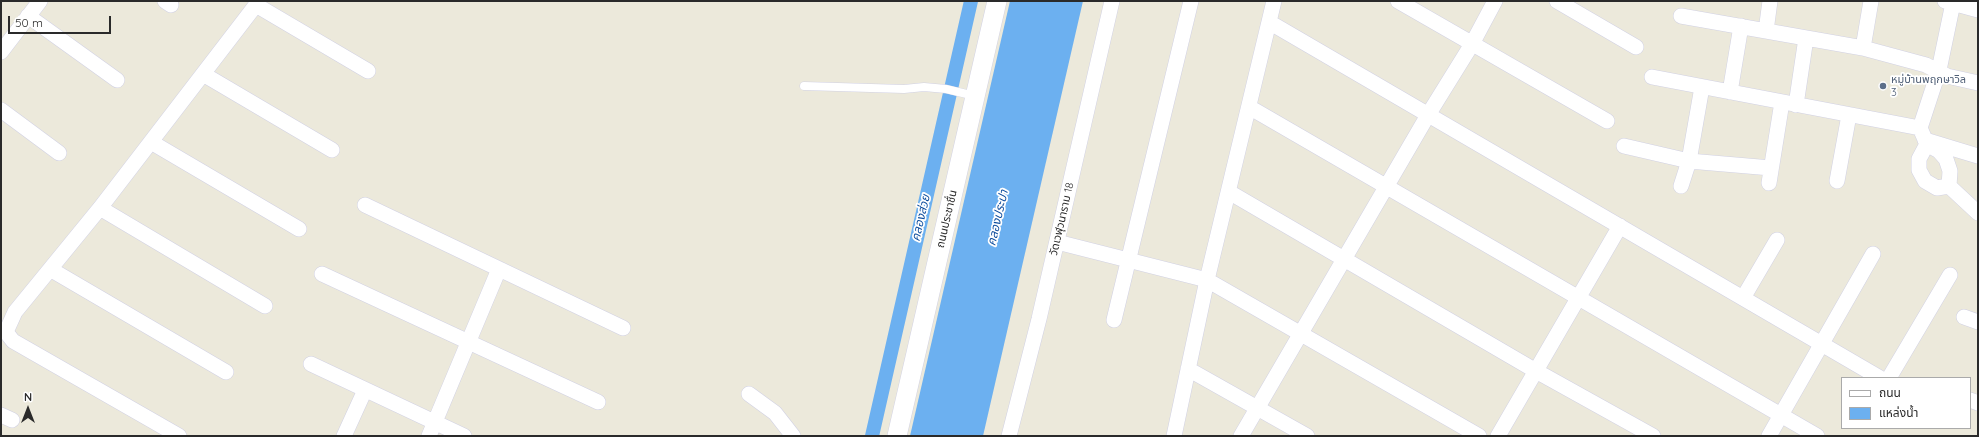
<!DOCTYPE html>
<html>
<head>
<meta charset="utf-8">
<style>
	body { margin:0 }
	#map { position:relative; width:1979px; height:437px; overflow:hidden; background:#ece9db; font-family:Quicksand,"Noto Sans Thai",sans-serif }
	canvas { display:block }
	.frame { position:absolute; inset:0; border:2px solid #2a2a2a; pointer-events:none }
	.legend { position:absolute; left:1841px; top:377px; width:130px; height:52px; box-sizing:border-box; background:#fff; border:1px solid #aaa; margin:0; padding:5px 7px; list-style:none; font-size:12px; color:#2a2a2a }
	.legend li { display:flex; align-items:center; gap:8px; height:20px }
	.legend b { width:20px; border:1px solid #aaa }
	.north { position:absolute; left:8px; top:389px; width:40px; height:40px; -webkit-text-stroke:3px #fff; paint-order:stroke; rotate:0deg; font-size:11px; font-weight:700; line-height:16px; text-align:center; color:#2a2a2a }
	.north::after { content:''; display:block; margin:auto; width:14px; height:18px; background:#2a2a2a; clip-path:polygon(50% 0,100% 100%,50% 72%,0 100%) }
	.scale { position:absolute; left:8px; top:16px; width:103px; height:18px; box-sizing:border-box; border:2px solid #2a2a2a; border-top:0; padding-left:5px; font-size:12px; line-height:14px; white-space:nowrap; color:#2a2a2a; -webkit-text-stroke:3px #fff; paint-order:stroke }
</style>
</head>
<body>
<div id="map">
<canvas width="1979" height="437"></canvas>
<div class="frame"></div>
<ul class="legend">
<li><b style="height:5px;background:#fff"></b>ถนน</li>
<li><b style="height:11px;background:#6cb0f0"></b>แหล่งน้ำ</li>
</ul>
<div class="north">N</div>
<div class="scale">50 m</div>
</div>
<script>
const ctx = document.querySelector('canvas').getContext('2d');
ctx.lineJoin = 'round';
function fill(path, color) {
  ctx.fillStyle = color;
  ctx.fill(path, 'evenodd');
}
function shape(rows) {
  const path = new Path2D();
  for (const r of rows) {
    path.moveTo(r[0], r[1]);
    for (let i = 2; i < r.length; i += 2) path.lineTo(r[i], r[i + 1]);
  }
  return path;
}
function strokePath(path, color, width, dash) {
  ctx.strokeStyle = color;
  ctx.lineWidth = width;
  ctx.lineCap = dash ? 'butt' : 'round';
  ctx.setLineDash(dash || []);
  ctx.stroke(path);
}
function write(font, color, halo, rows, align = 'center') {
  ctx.font = font + ' Quicksand,"Noto Sans Thai",sans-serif';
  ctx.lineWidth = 3.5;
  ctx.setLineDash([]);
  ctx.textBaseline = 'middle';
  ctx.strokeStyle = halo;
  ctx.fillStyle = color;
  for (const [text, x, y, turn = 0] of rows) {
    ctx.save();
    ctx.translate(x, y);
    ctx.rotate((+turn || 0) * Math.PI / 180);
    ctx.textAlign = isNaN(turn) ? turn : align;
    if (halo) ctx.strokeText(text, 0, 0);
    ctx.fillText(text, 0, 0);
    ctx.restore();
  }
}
const water = shape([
	[1010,1,1083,1,983,436,910,436]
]);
const canal = shape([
	[872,436,971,1]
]);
const service = shape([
	[804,86,904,89,924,87,946,89,975,96]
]);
const minor = shape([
	[165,1,171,5],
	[1398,1,1607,121],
	[1557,1,1636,47],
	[1945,1,1978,10],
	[256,5,368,71],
	[28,16,117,80],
	[1681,16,1863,48,1926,65,1947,76,1978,83],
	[1269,22,1880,378],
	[1766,31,1770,1],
	[1863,48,1871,1],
	[1,52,40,1],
	[203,74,332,150],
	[1652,77,1920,128,1927,144,1919,159,1919,170,1925,181,1937,188,1949,186,1978,213],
	[1730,92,1741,26],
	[1796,105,1806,38],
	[1249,107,1817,436],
	[1,110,59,153],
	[1920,128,1939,70,1953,3],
	[1925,140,1978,156],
	[151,142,299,229],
	[1928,145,1939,151,1946,159,1950,171,1949,186],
	[1624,146,1689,161,1771,168],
	[1837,181,1849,115],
	[1769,183,1782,102],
	[1681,186,1689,161,1702,87],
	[1229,192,1536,371,1653,436],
	[365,205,623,328],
	[100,208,265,306],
	[1057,242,1207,280,1479,436],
	[50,269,226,372],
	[322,274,598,402],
	[1743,298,1777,240],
	[1964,317,1978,322],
	[1114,320,1191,1],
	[311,364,464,436],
	[1188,369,1307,436],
	[1889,378,1950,275],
	[749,394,775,413,793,436],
	[1970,400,1978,403],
	[1,415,12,420],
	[179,436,13,341,6,332,15,312,100,208,259,1],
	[344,436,365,390],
	[429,436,499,269],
	[1009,436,1039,319,1112,1],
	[1174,436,1207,280,1274,1],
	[1241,436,1428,115,1472,44,1495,1],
	[1498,436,1620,226],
	[1769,436,1873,254]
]);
const tertiary = shape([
	[897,436,997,1]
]);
const markers = [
	[1883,86,4,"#5c6f8a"]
];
const serviceNames = [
	["หมู่บ้านพฤกษาวิล",1891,80],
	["3",1891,93]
];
const streetNames = [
	["ถนนประชาชื่น",947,219,-77],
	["วัดเวฬุวนาราม 18",1062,219,-77]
];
const waterNames = [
	["คลองส่วย",921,218,-77],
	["คลองประปา",998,218,-77]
];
fill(water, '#6cb0f0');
strokePath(canal, '#6cb0f0', 14);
strokePath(service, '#d1d1e3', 9);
strokePath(minor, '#d1d1e3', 16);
strokePath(tertiary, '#d1d1e3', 20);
strokePath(service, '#fff', 8);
strokePath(minor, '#fff', 15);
strokePath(tertiary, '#fff', 19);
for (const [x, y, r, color] of markers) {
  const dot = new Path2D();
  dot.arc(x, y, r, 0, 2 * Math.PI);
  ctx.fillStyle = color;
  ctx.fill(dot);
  strokePath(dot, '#fff', 1.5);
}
write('11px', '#4e5e75', '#fff', serviceNames, 'left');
write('11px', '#2a2a2a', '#fff', streetNames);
write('italic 12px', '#0b4b9c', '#fff', waterNames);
</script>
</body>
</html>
